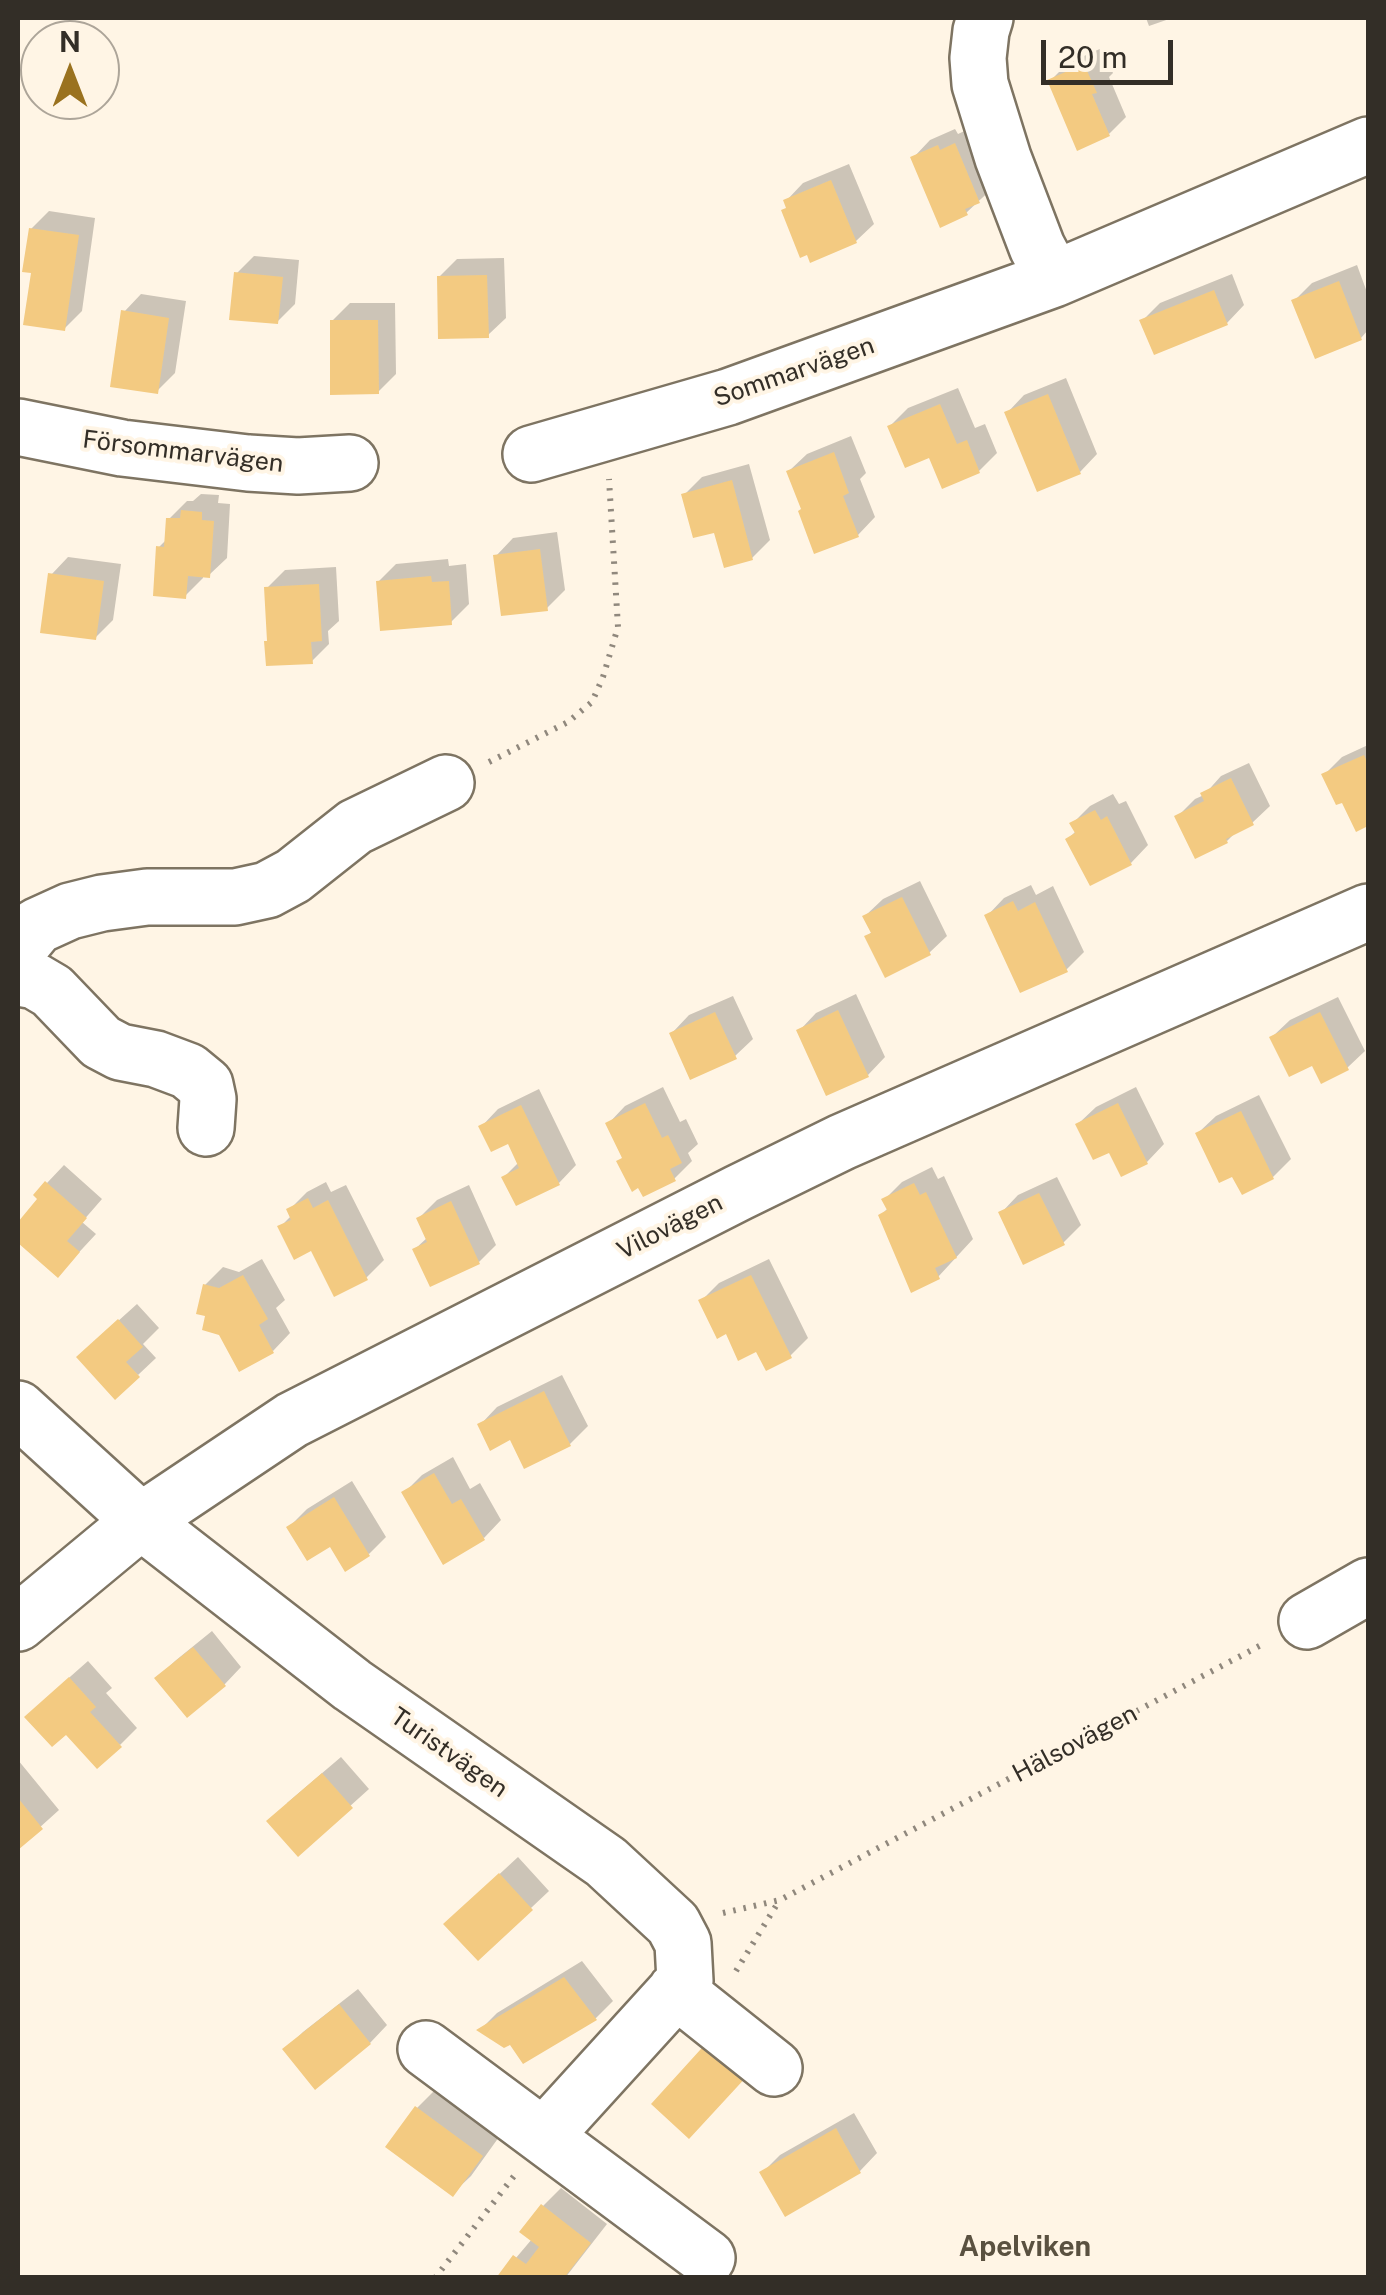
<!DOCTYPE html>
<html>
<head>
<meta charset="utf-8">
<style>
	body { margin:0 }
	#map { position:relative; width:1386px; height:2295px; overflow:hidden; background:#fff5e5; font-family:"Public Sans",sans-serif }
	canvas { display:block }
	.frame { position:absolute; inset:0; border:20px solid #332e27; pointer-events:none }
	.north { position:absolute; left:20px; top:20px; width:100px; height:100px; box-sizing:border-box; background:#fff5e5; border:2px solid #ada599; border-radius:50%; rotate:0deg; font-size:28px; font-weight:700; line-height:40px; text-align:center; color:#332e27 }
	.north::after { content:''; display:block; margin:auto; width:35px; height:45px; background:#9a721f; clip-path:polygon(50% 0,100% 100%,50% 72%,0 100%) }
	.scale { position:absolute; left:1041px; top:40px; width:132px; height:45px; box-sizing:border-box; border:5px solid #332e27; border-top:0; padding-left:12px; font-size:30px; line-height:35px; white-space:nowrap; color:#332e27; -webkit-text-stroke:8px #fff5e5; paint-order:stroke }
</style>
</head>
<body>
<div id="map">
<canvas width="1386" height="2295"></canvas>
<div class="frame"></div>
<div class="north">N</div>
<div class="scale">20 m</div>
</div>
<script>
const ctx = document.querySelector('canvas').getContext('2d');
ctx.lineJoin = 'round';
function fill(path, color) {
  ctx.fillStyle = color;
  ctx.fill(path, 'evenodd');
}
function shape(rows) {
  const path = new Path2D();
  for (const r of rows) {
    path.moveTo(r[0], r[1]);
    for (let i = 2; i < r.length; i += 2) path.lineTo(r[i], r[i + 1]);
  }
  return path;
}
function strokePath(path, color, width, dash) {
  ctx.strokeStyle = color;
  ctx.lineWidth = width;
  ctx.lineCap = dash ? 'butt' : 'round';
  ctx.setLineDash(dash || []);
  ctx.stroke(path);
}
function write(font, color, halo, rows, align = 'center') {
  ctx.font = font + ' "Public Sans",sans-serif';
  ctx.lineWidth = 8;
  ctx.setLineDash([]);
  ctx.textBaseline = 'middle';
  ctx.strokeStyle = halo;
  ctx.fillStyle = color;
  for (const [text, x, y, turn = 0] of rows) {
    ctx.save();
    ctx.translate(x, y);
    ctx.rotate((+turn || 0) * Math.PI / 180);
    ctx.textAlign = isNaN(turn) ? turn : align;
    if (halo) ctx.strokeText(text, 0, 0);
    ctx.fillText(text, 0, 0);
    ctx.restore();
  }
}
const shadow = shape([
	[1146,18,1172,18,1149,26],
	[1102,48,1113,73,1109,77,1126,117,1109,134,1050,81,1068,63],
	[973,127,997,184,966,213,913,158,930,140,955,129,958,134],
	[849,164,874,224,856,241,788,206,786,201,803,183],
	[49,211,95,218,82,311,64,329,34,271,31,229],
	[254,256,299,260,295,304,277,322,236,274],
	[504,258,506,318,488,335,439,277,457,259],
	[1357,265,1368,295,1368,330,1361,338,1294,301,1312,283],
	[1232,274,1244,305,1227,323,1142,321,1160,303],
	[141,294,186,301,175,373,157,391,124,312],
	[350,303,395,303,396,374,378,392,332,321],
	[1066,378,1097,454,1080,472,1007,413,1024,395],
	[958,388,975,428,985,424,997,453,979,471,930,455,890,426,908,408],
	[851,436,866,473,860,479,875,517,858,535,804,509,789,471,807,454],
	[749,464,770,540,752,558,684,495,702,477],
	[201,494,219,495,218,503,230,504,227,558,209,575,203,575,203,578,185,596,159,547,168,538,169,519,187,501,193,501],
	[557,532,565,590,547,608,496,556,513,538],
	[68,557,121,564,113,620,95,638,51,575],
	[448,559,449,566,466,564,469,604,451,622,378,582,396,564],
	[336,567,339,621,328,631,329,644,311,662,270,639,267,588,285,570],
	[1368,745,1368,824,1357,829,1344,800,1324,775,1342,757],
	[1249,763,1270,806,1252,823,1238,830,1227,841,1177,817,1195,799,1204,795,1221,776],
	[1113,794,1119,804,1126,801,1148,845,1131,863,1068,839,1076,831,1072,824,1090,806],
	[920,881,947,936,929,953,867,936,873,931,865,916,883,899],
	[1031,885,1036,895,1053,886,1084,952,1066,970,987,916,1004,898],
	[856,994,885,1057,868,1075,799,1031,816,1013],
	[733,996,753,1039,735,1056,672,1033,689,1015],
	[1338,997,1365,1051,1347,1068,1313,1063,1272,1037,1290,1020],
	[663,1087,680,1122,686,1119,698,1144,688,1153,692,1161,674,1179,624,1157,608,1124,625,1106],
	[1136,1087,1164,1144,1147,1162,1110,1150,1078,1124,1096,1107],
	[539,1089,576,1165,559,1183,504,1177,519,1162,509,1141,481,1127,498,1109],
	[1259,1095,1291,1159,1273,1177,1243,1192,1234,1173,1198,1133,1216,1116],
	[64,1165,102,1199,82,1222,96,1234,58,1275,18,1240,18,1226,41,1199,47,1183],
	[932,1167,938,1179,944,1176,973,1239,938,1277,881,1215,888,1208,884,1200,902,1182],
	[1057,1177,1081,1225,1063,1243,1001,1213,1018,1195],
	[326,1182,331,1192,346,1185,384,1260,366,1278,280,1227,292,1215,289,1210,307,1192],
	[469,1185,496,1245,479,1262,415,1249,428,1237,419,1218,437,1200],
	[262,1259,285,1300,276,1308,290,1333,273,1351,208,1314,205,1285,223,1267,239,1272],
	[769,1259,808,1338,790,1356,757,1349,727,1331,701,1301,719,1283],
	[137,1304,159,1328,143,1344,156,1358,138,1375,97,1340],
	[562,1375,588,1426,570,1444,525,1466,511,1437,480,1425,497,1407],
	[453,1457,470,1489,480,1483,501,1520,484,1538,404,1493,422,1475],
	[352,1481,386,1537,369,1554,330,1543,289,1527,307,1509],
	[212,1631,241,1667,224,1685,158,1678,175,1661],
	[88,1661,112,1688,106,1693,137,1728,120,1745,45,1699],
	[341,1757,369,1789,298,1853,287,1803],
	[18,1760,59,1810,18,1847],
	[518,1857,549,1891,478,1958,464,1907],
	[582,1961,613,2001,596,2018,524,2060,511,2042,480,2030,497,2013],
	[358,1989,387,2025,370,2043,286,2049,303,2032],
	[435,2090,499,2137,471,2176,453,2193,417,2108],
	[854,2113,877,2153,860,2171,762,2173,780,2155],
	[561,2188,607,2224,565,2278,499,2278,532,2239,543,2206]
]);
const building = shape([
	[1084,64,1097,93,1092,94,1110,136,1077,151,1047,80],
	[955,143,980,203,965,209,968,215,940,228,910,157,938,145,940,150],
	[831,180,857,243,810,263,807,255,800,258,781,210,786,208,783,200],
	[29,228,79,235,65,331,23,325,31,273,22,272],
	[234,272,283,277,278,324,229,320],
	[487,275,489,338,438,339,437,276],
	[1339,281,1362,340,1315,359,1291,300],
	[1214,290,1228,325,1154,355,1139,320],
	[121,310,169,318,158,394,110,387],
	[330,320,378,320,379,394,330,395],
	[1048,394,1081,474,1037,492,1004,412],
	[940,404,957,444,967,440,980,473,942,489,929,458,905,468,887,426],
	[834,452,849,493,843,496,859,537,814,554,798,511,801,509,786,471],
	[732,480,753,560,724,568,714,533,693,538,681,494],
	[181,510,202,512,202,520,214,521,210,578,188,576,186,599,153,596,156,546,164,547,166,518,180,518],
	[540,549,548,611,501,616,493,555],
	[48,573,104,581,96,640,40,633],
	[431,576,432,582,449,581,452,625,380,631,376,581],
	[319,584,322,641,311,642,313,664,266,666,264,641,267,641,264,587],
	[1364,755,1368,764,1368,826,1356,832,1342,803,1336,805,1321,774],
	[1231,778,1254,825,1226,839,1228,843,1195,859,1174,816,1204,801,1200,793],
	[1095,810,1101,820,1107,816,1132,865,1090,886,1065,839,1075,833,1069,823],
	[902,897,931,955,885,978,864,936,871,933,862,916],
	[1013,901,1018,911,1035,902,1068,972,1020,993,984,915],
	[838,1010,869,1077,826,1096,796,1030],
	[715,1012,737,1059,690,1080,669,1033],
	[1320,1012,1349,1070,1321,1084,1312,1066,1289,1077,1269,1037],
	[645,1103,662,1138,668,1135,682,1163,670,1169,676,1181,643,1197,638,1188,632,1192,616,1161,622,1158,605,1123],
	[1118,1103,1148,1164,1121,1177,1109,1153,1093,1160,1075,1124],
	[521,1105,560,1185,516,1206,501,1177,519,1168,508,1144,491,1152,478,1126],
	[1241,1111,1274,1179,1242,1195,1232,1177,1219,1183,1195,1133],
	[45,1181,87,1218,67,1241,80,1252,58,1278,18,1243,18,1222,37,1199,33,1195],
	[914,1183,920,1195,926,1192,957,1258,935,1268,940,1279,911,1293,878,1215,887,1210,881,1199],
	[1039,1193,1065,1245,1023,1265,998,1212],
	[308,1198,313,1208,328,1200,368,1280,334,1297,311,1251,294,1260,277,1226,291,1220,286,1209],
	[451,1201,480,1264,430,1287,412,1249,427,1242,416,1218],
	[243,1275,268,1319,259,1325,274,1353,239,1372,219,1335,202,1330,205,1316,196,1314,203,1284,219,1288],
	[751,1275,792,1358,766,1371,756,1352,738,1361,726,1334,717,1339,698,1300],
	[118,1319,143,1347,126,1362,140,1377,115,1400,76,1357],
	[544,1391,571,1446,524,1469,510,1440,490,1451,477,1424],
	[434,1473,452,1504,461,1499,485,1540,443,1565,401,1492],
	[334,1497,370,1556,345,1572,330,1547,307,1561,286,1527],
	[193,1647,226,1686,187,1718,154,1678],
	[69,1677,96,1707,90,1712,122,1747,97,1769,66,1735,52,1747,24,1717],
	[322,1773,353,1808,298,1857,266,1821],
	[18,1798,43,1829,18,1850],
	[499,1873,533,1910,478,1961,443,1924],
	[564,1977,597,2020,523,2064,510,2045,504,2048,476,2030],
	[339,2004,371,2044,315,2090,282,2049],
	[710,2039,749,2074,689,2139,651,2104],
	[415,2106,483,2156,453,2197,385,2147],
	[836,2128,861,2173,785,2217,759,2172],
	[541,2204,591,2243,564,2278,496,2278,513,2255,526,2264,539,2247,519,2232]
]);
const path = shape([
	[489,762,568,722,592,702,603,677,618,627,609,479],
	[723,1913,780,1900,1265,1643],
	[736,1971,779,1901],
	[435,2278,514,2176]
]);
const minor = shape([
	[985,18,981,31,978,58,980,84,1003,158,1037,247,1054,279],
	[18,427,122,448,248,463,298,466,350,463],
	[531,454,728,397,1054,279,1368,145],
	[18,949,37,926,70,911,102,903,147,897,235,897,267,890,293,876,355,827,446,783],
	[18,978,35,981,52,991,101,1042,120,1052,156,1059,188,1071,205,1085,208,1099,206,1128],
	[18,1409,141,1521,352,1685,606,1862,673,1924,683,1943,685,1981,544,2136],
	[1307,1621,1368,1586],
	[18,1623,141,1521,292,1420,738,1193,842,1142,1368,912],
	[676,1990,774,2068],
	[426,2049,707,2258]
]);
const streetNames = [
	["Sommarvägen",794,372,-19],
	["Försommarvägen",183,452,7],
	["Vilovägen",670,1227,-27],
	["Hälsovägen",1075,1744,-28],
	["Turistvägen",449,1753,35]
];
const neighbourhoodNames = [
	["Apelviken",1025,2247]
];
fill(shadow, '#0003');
fill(building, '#f3ca81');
strokePath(minor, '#7e7462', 60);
strokePath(path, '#90887d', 6, [2.5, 8]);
strokePath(minor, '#fff', 55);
write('25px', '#332e27', '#fff5e5', streetNames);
write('bold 28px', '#5a5140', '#fff5e5', neighbourhoodNames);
</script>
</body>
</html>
